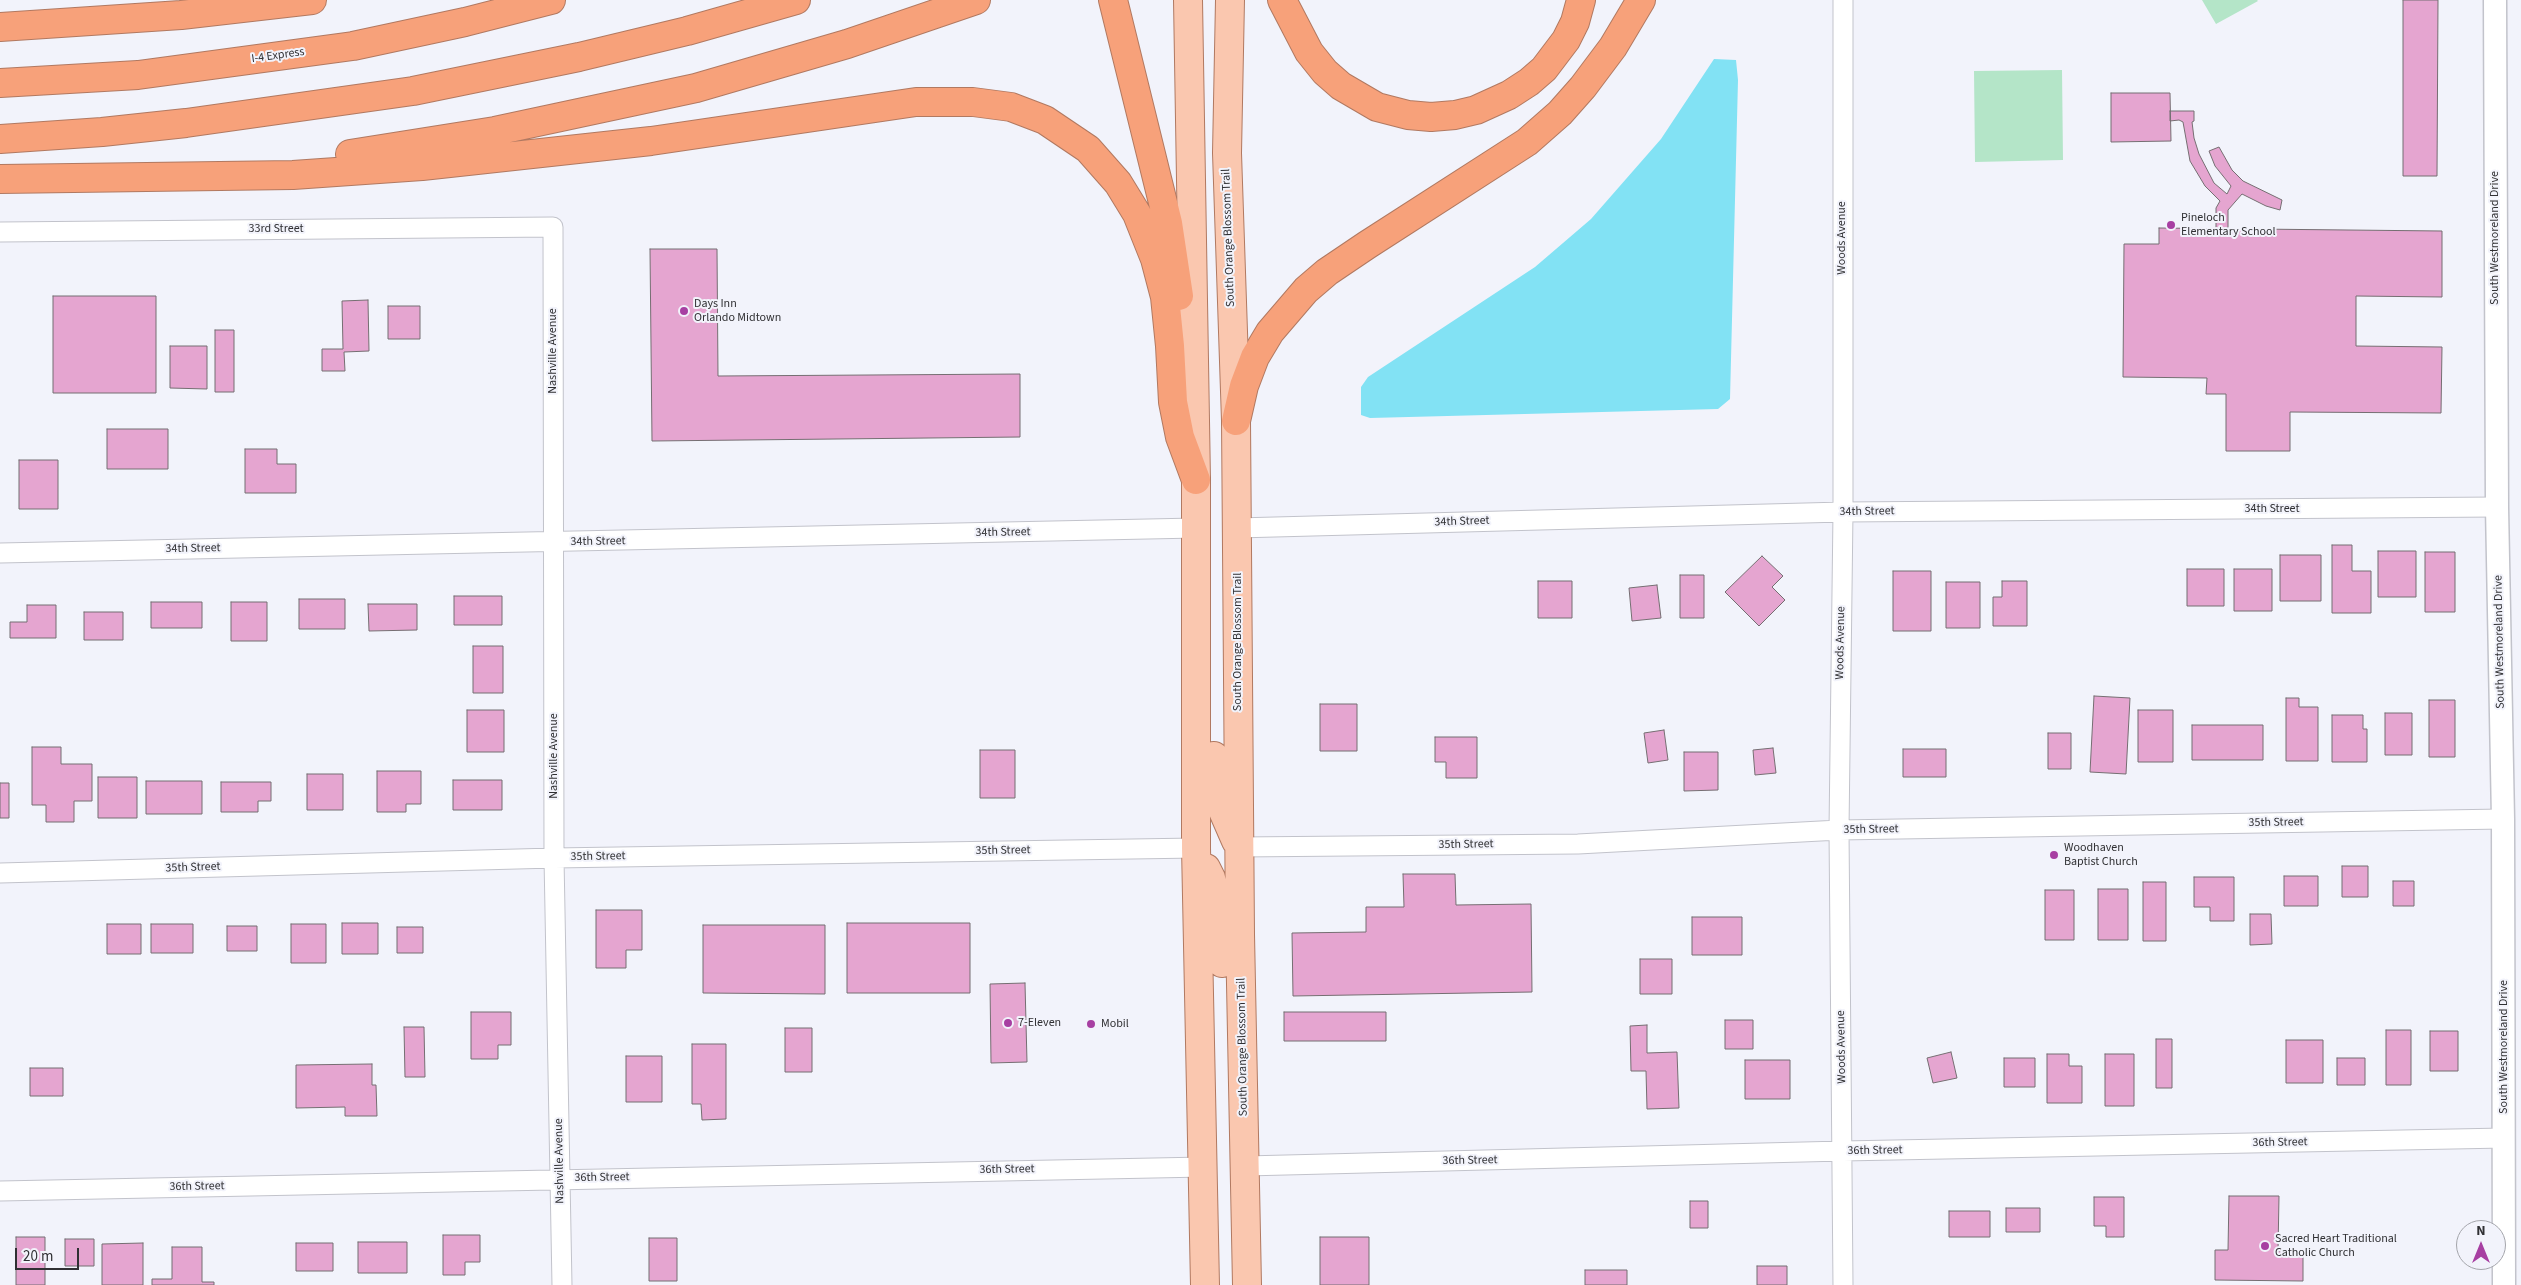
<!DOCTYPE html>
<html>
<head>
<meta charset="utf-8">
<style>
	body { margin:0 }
	#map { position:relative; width:2521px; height:1285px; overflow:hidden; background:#f2f3fb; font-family:"Source Sans 3",sans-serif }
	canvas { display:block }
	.north { position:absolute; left:2456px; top:1220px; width:50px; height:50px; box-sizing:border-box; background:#f2f3fb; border:1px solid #a4a5ab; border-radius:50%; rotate:0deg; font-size:14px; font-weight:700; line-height:20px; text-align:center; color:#303033 }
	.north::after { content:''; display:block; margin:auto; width:18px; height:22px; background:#a73fa2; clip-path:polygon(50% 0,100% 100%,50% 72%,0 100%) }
	.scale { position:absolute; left:15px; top:1248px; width:64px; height:22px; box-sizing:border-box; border:2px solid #303033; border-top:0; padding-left:6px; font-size:15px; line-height:18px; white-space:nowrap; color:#303033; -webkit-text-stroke:4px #f2f3fb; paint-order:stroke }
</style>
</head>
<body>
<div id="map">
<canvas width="2521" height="1285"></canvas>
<div class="north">N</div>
<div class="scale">20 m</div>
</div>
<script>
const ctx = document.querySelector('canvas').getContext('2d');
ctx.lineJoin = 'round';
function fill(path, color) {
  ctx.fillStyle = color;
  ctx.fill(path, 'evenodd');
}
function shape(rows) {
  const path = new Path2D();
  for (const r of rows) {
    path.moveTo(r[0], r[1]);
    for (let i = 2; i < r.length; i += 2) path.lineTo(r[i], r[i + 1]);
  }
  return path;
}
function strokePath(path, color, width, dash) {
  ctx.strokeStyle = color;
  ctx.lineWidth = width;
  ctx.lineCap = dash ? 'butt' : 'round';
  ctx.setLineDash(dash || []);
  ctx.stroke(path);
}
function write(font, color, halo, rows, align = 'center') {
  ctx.font = font + ' "Source Sans 3",sans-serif';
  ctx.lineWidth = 4;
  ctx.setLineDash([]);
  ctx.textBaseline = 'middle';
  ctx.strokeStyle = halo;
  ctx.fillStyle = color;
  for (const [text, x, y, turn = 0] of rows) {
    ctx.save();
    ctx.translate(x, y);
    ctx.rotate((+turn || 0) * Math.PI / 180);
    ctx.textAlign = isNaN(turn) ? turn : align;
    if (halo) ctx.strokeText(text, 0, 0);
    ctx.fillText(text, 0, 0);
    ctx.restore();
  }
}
const green = shape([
	[2202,0,2257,0,2258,1,2216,24],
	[2062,70,2063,160,1975,162,1974,71]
]);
const water = shape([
	[1714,59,1736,60,1738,80,1730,399,1718,409,1370,418,1361,415,1361,387,1368,377,1535,267,1591,219,1661,139]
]);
const building = shape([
	[2403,0,2438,0,2437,176,2403,176,2403,0],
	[2111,93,2170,93,2171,141,2111,142,2111,93],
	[2170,111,2194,111,2194,121,2192,122,2194,138,2199,154,2214,183,2227,194,2231,186,2215,166,2209,151,2219,147,2232,170,2243,181,2282,200,2280,210,2266,206,2242,194,2228,210,2228,229,2216,229,2216,208,2220,201,2205,186,2190,161,2183,122,2179,120,2170,121,2170,111],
	[2159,228,2442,231,2442,297,2356,296,2356,346,2442,347,2441,413,2290,412,2290,451,2226,451,2226,394,2206,394,2207,378,2123,377,2124,244,2159,244,2159,228],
	[650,249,717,249,718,376,1020,374,1020,437,652,441,650,249],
	[53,296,156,296,156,393,53,393,53,296],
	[368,300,369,351,344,352,345,371,322,371,322,349,343,349,342,301,368,300],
	[388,306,420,306,420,339,388,339,388,306],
	[215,330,234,330,234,392,215,392,215,330],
	[170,346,207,346,207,389,170,388,170,346],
	[107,429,168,429,168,469,107,469,107,429],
	[245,449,277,449,277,464,296,464,296,493,245,493,245,449],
	[19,460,58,460,58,509,19,509,19,460],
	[2332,545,2352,545,2352,571,2371,571,2371,613,2332,613,2332,545],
	[2378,551,2416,551,2416,597,2378,597,2378,551],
	[2425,552,2455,552,2455,612,2425,612,2425,552],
	[2280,555,2321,555,2321,601,2280,601,2280,555],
	[1762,556,1783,576,1772,587,1785,600,1759,626,1725,592,1762,556],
	[2187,569,2224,569,2224,606,2187,606,2187,569],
	[2234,569,2272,569,2272,611,2234,611,2234,569],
	[1893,571,1931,571,1931,631,1893,631,1893,571],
	[1680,575,1704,575,1704,618,1680,618,1680,575],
	[1538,581,1572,581,1572,618,1538,618,1538,581],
	[2002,581,2027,581,2027,626,1993,626,1993,597,2002,597,2002,581],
	[1946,582,1980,582,1980,628,1946,628,1946,582],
	[1657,585,1661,618,1632,621,1629,588,1657,585],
	[454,596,502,596,502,625,454,625,454,596],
	[299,599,345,599,345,629,299,629,299,599],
	[151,602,202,602,202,628,151,628,151,602],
	[231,602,267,602,267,641,231,641,231,602],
	[368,604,417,604,417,630,369,631,368,604],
	[27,605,56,605,56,638,10,638,10,622,27,622,27,605],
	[84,612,123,612,123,640,84,640,84,612],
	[473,646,503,646,503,693,473,693,473,646],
	[2094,696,2130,698,2126,774,2090,772,2094,696],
	[2286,698,2299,698,2299,707,2318,707,2318,761,2286,761,2286,698],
	[2429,700,2455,700,2455,757,2429,757,2429,700],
	[1320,704,1357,704,1357,751,1320,751,1320,704],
	[467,710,504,710,504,752,467,752,467,710],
	[2138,710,2173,710,2173,762,2138,762,2138,710],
	[2385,713,2412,713,2412,755,2385,755,2385,713],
	[2332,715,2363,715,2363,729,2367,729,2367,762,2332,762,2332,715],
	[2192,725,2263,725,2263,760,2192,760,2192,725],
	[1664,730,1668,760,1648,763,1644,733,1664,730],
	[2048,733,2071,733,2071,769,2048,769,2048,733],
	[1435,737,1477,737,1477,778,1446,778,1446,762,1435,762,1435,737],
	[32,747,61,747,61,764,92,764,92,801,74,801,74,822,46,822,46,805,32,805,32,747],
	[1773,748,1776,773,1755,775,1753,750,1773,748],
	[1903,749,1946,749,1946,777,1903,777,1903,749],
	[980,750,1015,750,1015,798,980,798,980,750],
	[1684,752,1718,752,1718,790,1684,791,1684,752],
	[377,771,421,771,421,804,406,804,406,812,377,812,377,771],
	[307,774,343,774,343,810,307,810,307,774],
	[98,777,137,777,137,818,98,818,98,777],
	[453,780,502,780,502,810,453,810,453,780],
	[146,781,202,781,202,814,146,814,146,781],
	[221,782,271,782,271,801,258,801,258,812,221,812,221,782],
	[0,783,9,783,9,818,0,818,0,783],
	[2342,866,2368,866,2368,897,2342,897,2342,866],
	[1403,874,1455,874,1456,905,1531,904,1532,992,1293,996,1292,933,1366,932,1366,907,1404,907,1403,874],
	[2284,876,2318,876,2318,906,2284,906,2284,876],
	[2194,877,2234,877,2234,921,2210,921,2210,907,2194,907,2194,877],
	[2393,881,2414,881,2414,906,2393,906,2393,881],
	[2143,882,2166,882,2166,941,2143,941,2143,882],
	[2098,889,2128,889,2128,940,2098,940,2098,889],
	[2045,890,2074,890,2074,940,2045,940,2045,890],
	[596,910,642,910,642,950,626,950,626,968,596,968,596,910],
	[2250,914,2271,914,2272,944,2250,945,2250,914],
	[1692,917,1742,917,1742,955,1692,955,1692,917],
	[342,923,378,923,378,954,342,954,342,923],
	[847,923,970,923,970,993,847,993,847,923],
	[107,924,141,924,141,954,107,954,107,924],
	[151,924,193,924,193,953,151,953,151,924],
	[291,924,326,924,326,963,291,963,291,924],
	[703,925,825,925,825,994,703,993,703,925],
	[227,926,257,926,257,951,227,951,227,926],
	[397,927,423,927,423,953,397,953,397,927],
	[1640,959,1672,959,1672,994,1640,994,1640,959],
	[1025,983,1027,1062,991,1063,990,984,1025,983],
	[471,1012,511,1012,511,1045,498,1045,498,1059,471,1059,471,1012],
	[1284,1012,1386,1012,1386,1041,1284,1041,1284,1012],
	[1725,1020,1753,1020,1753,1049,1725,1049,1725,1020],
	[1647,1025,1647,1053,1677,1052,1679,1108,1647,1109,1646,1071,1631,1071,1630,1026,1647,1025],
	[404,1027,424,1027,425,1077,405,1077,404,1027],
	[785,1028,812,1028,812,1072,785,1072,785,1028],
	[2386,1030,2411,1030,2411,1085,2386,1085,2386,1030],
	[2430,1031,2458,1031,2458,1071,2430,1071,2430,1031],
	[2156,1039,2172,1039,2172,1088,2156,1088,2156,1039],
	[2286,1040,2323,1040,2323,1083,2286,1083,2286,1040],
	[692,1044,726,1044,726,1119,702,1120,701,1104,692,1104,692,1044],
	[1951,1052,1957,1078,1933,1083,1927,1058,1951,1052],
	[2047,1054,2069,1054,2069,1066,2082,1066,2082,1103,2047,1103,2047,1054],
	[2105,1054,2134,1054,2134,1106,2105,1106,2105,1054],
	[626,1056,662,1056,662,1102,626,1102,626,1056],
	[2004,1058,2035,1058,2035,1087,2004,1087,2004,1058],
	[2337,1058,2365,1058,2365,1085,2337,1085,2337,1058],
	[1745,1060,1790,1060,1790,1099,1745,1099,1745,1060],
	[372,1064,372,1085,376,1085,377,1116,345,1116,345,1107,296,1108,296,1065,372,1064],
	[30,1068,63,1068,63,1096,30,1096,30,1068],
	[2229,1196,2279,1196,2278,1251,2303,1252,2303,1281,2215,1280,2215,1250,2228,1250,2229,1196],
	[2094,1197,2124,1197,2124,1237,2106,1237,2106,1226,2094,1226,2094,1197],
	[1690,1201,1708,1201,1708,1228,1690,1228,1690,1201],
	[2006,1208,2040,1208,2040,1232,2006,1232,2006,1208],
	[1949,1211,1990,1211,1990,1237,1949,1237,1949,1211],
	[443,1235,480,1235,480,1262,465,1262,465,1275,443,1275,443,1235],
	[16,1237,45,1237,45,1285,16,1285,16,1237],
	[1320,1237,1369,1237,1369,1285,1320,1285,1320,1237],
	[649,1238,677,1238,677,1281,649,1281,649,1238],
	[65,1239,94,1239,94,1266,65,1266,65,1239],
	[358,1242,407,1242,407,1273,358,1273,358,1242],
	[143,1243,143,1285,102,1285,102,1244,143,1243],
	[296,1243,333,1243,333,1271,296,1271,296,1243],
	[172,1247,202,1247,202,1282,214,1282,214,1285,152,1285,152,1279,172,1279,172,1247],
	[1757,1266,1787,1266,1787,1285,1757,1285,1757,1266],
	[1585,1270,1627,1270,1627,1285,1585,1285,1585,1270]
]);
const minor = shape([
	[0,232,553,227,554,858,562,1285],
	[1237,528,1843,512,2497,507],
	[0,553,1196,528],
	[1239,847,1578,844,1839,830,2503,819],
	[0,873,554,858,1196,848],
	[1246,1166,1843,1151,2504,1138],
	[0,1191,1204,1167],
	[1843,1285,1839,830,1843,512,1843,0]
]);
const tertiary = shape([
	[2495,0,2497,507,2503,819,2504,1285]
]);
const primary = shape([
	[1188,0,1196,480,1196,848,1205,1285],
	[1230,0,1227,153,1236,421,1240,934,1247,1285],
	[1214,756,1215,793,1236,841],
	[1206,868,1211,878,1219,913,1222,963]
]);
const motorway = shape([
	[1113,0,1168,223,1179,296],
	[1282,0,1309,52,1325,72,1341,86,1377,107,1408,115,1431,117,1455,115,1476,110,1509,95,1529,82,1544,69,1566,40,1575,22,1581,0],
	[0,27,181,15,312,0],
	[0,83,138,75,353,46,465,22,551,0],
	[0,139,102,132,186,123,413,91,579,57,687,31,796,0],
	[350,154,495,131,696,88,847,44,976,0],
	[0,179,293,175,422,166,651,141,916,102,973,102,1011,107,1045,120,1088,149,1118,183,1137,214,1155,259,1165,297,1170,346,1173,402,1180,437,1196,480],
	[1236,421,1244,386,1255,357,1270,332,1306,290,1327,272,1367,245,1527,142,1560,113,1583,87,1613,47,1641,0]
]);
const markers = [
	[2171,225,5,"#a73fa2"],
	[684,311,5,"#a73fa2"],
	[2054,855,5,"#a73fa2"],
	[1008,1023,5,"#a73fa2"],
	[1091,1024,5,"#a73fa2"],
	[2265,1246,5,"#a73fa2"]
];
const streetNames = [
	["I-4 Express",278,56,-8],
	["33rd Street",276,229],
	["South Orange Blossom Trail",1229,238,-92],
	["Woods Avenue",1842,238,-90],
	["South Westmoreland Drive",2495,238,-90],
	["Nashville Avenue",553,351,-90],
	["34th Street",2272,509],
	["34th Street",1867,512,-1],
	["34th Street",1462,522,-2],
	["34th Street",1003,533,-1],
	["34th Street",598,542,-1],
	["34th Street",193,549,-1],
	["South Orange Blossom Trail",1238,642,-90],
	["South Westmoreland Drive",2500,642,-91],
	["Woods Avenue",1841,643,-89],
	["Nashville Avenue",554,756,-90],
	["35th Street",2276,823,-1],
	["35th Street",1871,830,-1],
	["35th Street",1466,845,-1],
	["35th Street",1003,851,-1],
	["35th Street",598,857,-1],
	["35th Street",193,868,-2],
	["South Orange Blossom Trail",1243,1047,-91],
	["Woods Avenue",1842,1047,-91],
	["South Westmoreland Drive",2504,1047,-90],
	["36th Street",2280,1143,-1],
	["36th Street",1875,1151,-1],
	["Nashville Avenue",560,1161,-91],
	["36th Street",1470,1161,-1],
	["36th Street",1007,1170,-1],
	["36th Street",602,1178,-1],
	["36th Street",197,1187,-1]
];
const poiNames = [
	["Pineloch",2181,218],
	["Elementary School",2181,232],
	["Days Inn",694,304],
	["Orlando Midtown",694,318],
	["Woodhaven",2064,848],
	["Baptist Church",2064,862],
	["7-Eleven",1018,1023],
	["Mobil",1101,1024],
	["Sacred Heart Traditional",2275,1239],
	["Catholic Church",2275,1253]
];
fill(green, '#b4e5c8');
fill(water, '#82e2f4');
fill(building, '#e5a5d0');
strokePath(building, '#756e72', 1);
strokePath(minor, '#c2c3cb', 21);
strokePath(tertiary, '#c2c3cb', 25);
strokePath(primary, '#b17961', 30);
strokePath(motorway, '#b17961', 30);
strokePath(minor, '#fff', 19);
strokePath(tertiary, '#fff', 22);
strokePath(primary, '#fac7af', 28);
strokePath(motorway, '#f7a17a', 28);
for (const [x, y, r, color] of markers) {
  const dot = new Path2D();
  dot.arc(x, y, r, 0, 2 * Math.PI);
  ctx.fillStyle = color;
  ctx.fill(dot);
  strokePath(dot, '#f2f3fb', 2);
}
write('12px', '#303033', '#f2f3fb', streetNames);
write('12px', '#303033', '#f2f3fb', poiNames, 'left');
</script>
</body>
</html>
